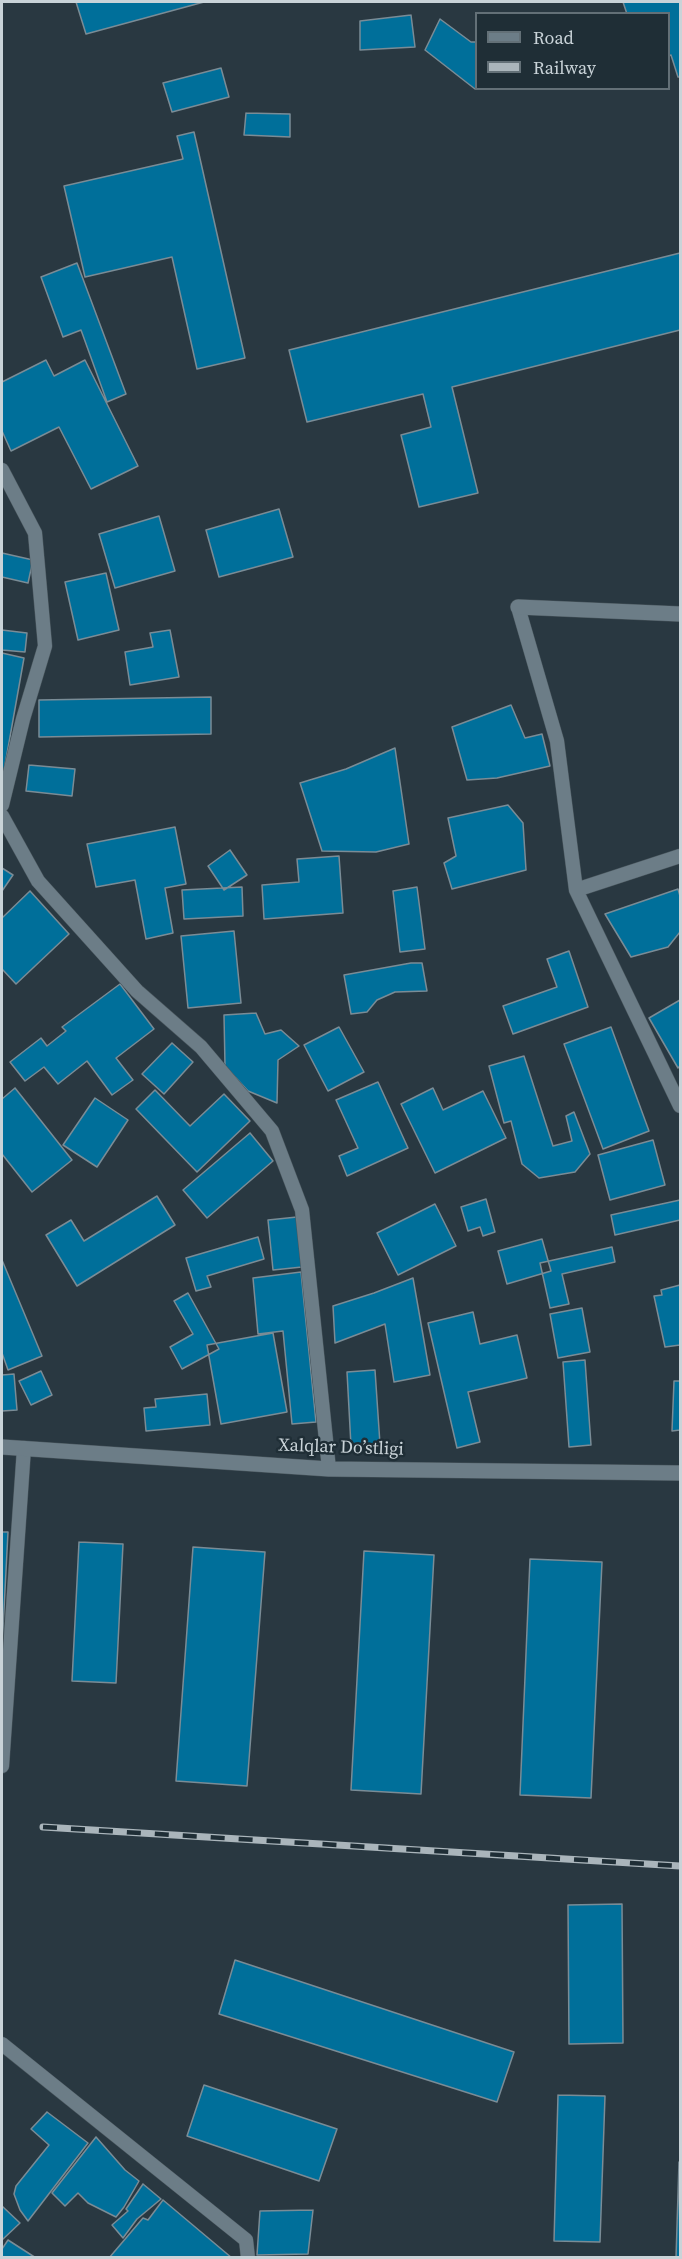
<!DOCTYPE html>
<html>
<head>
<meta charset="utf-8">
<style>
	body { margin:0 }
	#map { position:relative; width:682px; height:2259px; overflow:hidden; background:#293841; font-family:"Source Serif 4",serif }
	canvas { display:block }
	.frame { position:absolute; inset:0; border:3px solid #c9d3d8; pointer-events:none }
	.legend { position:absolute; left:475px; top:12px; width:195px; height:78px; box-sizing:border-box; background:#1f2e36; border:2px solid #637077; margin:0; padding:8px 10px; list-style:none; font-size:18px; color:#c9d3d8 }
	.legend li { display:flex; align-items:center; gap:12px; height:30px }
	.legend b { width:30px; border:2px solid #637077 }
</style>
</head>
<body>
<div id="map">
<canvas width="682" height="2259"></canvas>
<div class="frame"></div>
<ul class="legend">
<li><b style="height:8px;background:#6c7d87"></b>Road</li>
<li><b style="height:8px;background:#aab5bb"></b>Railway</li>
</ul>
</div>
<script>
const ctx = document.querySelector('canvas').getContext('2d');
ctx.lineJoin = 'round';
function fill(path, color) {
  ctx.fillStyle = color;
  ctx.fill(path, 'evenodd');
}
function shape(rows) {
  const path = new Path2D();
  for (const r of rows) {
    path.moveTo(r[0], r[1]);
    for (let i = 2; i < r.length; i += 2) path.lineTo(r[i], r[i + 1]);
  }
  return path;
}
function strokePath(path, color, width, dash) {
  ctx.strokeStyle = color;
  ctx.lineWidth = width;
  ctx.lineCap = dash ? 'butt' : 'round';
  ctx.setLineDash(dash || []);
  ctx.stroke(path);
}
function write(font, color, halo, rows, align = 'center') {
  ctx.font = font + ' "Source Serif 4",serif';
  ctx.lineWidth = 5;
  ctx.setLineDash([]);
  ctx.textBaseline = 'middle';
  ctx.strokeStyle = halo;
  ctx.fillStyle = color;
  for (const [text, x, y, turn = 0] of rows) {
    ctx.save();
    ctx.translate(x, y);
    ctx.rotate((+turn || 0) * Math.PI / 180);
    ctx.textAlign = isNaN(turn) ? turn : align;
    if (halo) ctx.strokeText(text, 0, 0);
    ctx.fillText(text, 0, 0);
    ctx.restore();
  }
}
const building = shape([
	[76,2,204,2,86,34,76,2],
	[623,2,680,2,680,77,678,77,671,55,668,56,668,14,627,14,623,2],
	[411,15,415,47,360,50,360,21,411,15],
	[440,19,471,42,476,42,478,88,475,89,425,50,440,19],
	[221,68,229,97,172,112,163,83,221,68],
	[246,113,290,114,290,137,244,135,246,113],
	[194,132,245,358,197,369,172,257,85,277,64,186,183,159,177,136,194,132],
	[680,253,680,330,452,387,478,493,419,507,401,435,431,427,423,394,307,422,289,350,680,253],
	[77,263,126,394,107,402,81,330,63,337,41,277,77,263],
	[46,360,54,376,85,360,138,466,91,489,59,427,11,451,2,431,2,382,46,360],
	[279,509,293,557,219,577,206,530,279,509],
	[159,516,175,571,115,588,99,534,159,516],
	[2,553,33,560,28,583,2,577,2,553],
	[106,573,119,630,78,640,65,582,106,573],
	[2,630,27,633,25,652,2,650,2,630],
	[170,630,179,677,130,685,125,652,153,647,150,633,170,630],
	[2,653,24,658,2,782,2,653],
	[211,697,211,734,39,737,39,700,211,697],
	[511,705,525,738,542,734,550,766,497,778,467,780,452,727,511,705],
	[395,748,409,844,376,852,322,851,300,783,346,769,395,748],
	[29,765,75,769,72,796,26,791,29,765],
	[508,805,523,823,526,870,452,889,444,863,456,856,448,818,508,805],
	[175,827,186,884,165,888,173,933,146,939,135,880,96,887,87,844,175,827],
	[230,850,247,875,224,890,208,866,230,850],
	[339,856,343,913,264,919,262,885,299,882,297,859,339,856],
	[2,868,13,875,2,891,2,868],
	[242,887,243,916,184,919,182,890,242,887],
	[417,887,425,949,400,952,393,891,417,887],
	[678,889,680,896,680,932,668,947,631,957,605,914,678,889],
	[30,891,69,934,16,984,2,969,2,918,30,891],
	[234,931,241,1003,188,1008,181,936,234,931],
	[569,951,588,1007,513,1034,503,1006,557,987,547,959,569,951],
	[411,963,422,963,427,991,395,992,377,1000,367,1012,351,1014,344,975,411,963],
	[120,984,154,1029,116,1058,133,1080,112,1095,87,1061,58,1084,44,1067,25,1081,10,1062,41,1038,47,1046,66,1031,62,1027,120,984],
	[680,1000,680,1066,678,1068,649,1018,680,1000],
	[256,1013,265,1034,281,1030,299,1046,278,1060,277,1103,248,1091,225,1066,224,1015,256,1013],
	[339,1027,364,1072,328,1091,304,1045,339,1027],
	[611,1027,649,1131,603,1149,564,1044,611,1027],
	[172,1043,193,1062,164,1094,142,1074,172,1043],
	[524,1056,553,1146,572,1141,566,1116,574,1112,590,1154,575,1172,539,1178,522,1164,511,1121,504,1123,489,1066,524,1056],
	[378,1082,408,1148,347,1176,339,1156,358,1148,336,1100,378,1082],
	[15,1088,72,1160,32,1192,2,1154,2,1099,15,1088],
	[433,1088,443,1110,483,1091,506,1138,435,1173,401,1104,433,1088],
	[155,1090,190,1126,224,1094,250,1121,197,1172,136,1109,155,1090],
	[95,1098,128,1120,97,1167,63,1145,95,1098],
	[250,1133,273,1161,207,1218,183,1190,250,1133],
	[653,1140,665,1185,610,1200,598,1155,653,1140],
	[157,1196,175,1225,77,1286,46,1235,71,1220,84,1241,157,1196],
	[486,1199,495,1232,483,1236,480,1227,468,1231,461,1207,486,1199],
	[680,1200,680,1220,615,1235,611,1215,680,1200],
	[435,1204,456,1246,398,1275,377,1233,435,1204],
	[297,1217,302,1267,273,1270,268,1220,297,1217],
	[258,1237,264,1259,207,1276,211,1287,196,1291,186,1258,258,1237],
	[542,1239,551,1271,507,1284,498,1251,542,1239],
	[612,1247,615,1262,562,1274,569,1304,550,1308,540,1263,612,1247],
	[2,1260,42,1356,8,1370,2,1353,2,1260],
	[301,1272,316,1422,292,1424,283,1331,258,1334,253,1278,301,1272],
	[413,1278,430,1375,394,1382,385,1324,335,1343,333,1306,374,1293,413,1278],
	[680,1285,680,1345,665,1347,654,1296,662,1295,661,1290,680,1285],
	[188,1293,219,1349,182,1369,170,1347,193,1334,174,1301,188,1293],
	[582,1308,590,1352,558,1358,550,1314,582,1308],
	[473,1312,480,1344,517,1335,527,1378,468,1392,480,1442,457,1448,428,1323,473,1312],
	[273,1333,287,1412,221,1424,207,1345,273,1333],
	[585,1360,591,1445,569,1447,563,1362,585,1360],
	[375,1370,380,1444,351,1446,347,1372,375,1370],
	[41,1371,52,1395,31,1405,19,1381,41,1371],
	[14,1374,17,1410,2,1411,2,1375,14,1374],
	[674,1381,680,1381,680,1430,672,1431,674,1381],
	[207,1394,210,1425,146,1431,144,1408,156,1407,155,1399,207,1394],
	[2,1532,8,1532,2,1648,2,1532],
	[79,1542,123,1544,116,1683,72,1681,79,1542],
	[193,1547,265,1552,247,1786,176,1781,193,1547],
	[364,1551,434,1555,421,1794,351,1790,364,1551],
	[530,1559,602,1562,591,1798,520,1795,530,1559],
	[622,1904,623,2043,569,2044,568,1905,622,1904],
	[235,1960,514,2052,497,2102,219,2014,235,1960],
	[204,2085,337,2129,319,2181,187,2136,204,2085],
	[558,2095,605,2096,600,2242,554,2241,558,2095],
	[47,2112,88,2143,28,2221,20,2210,14,2194,16,2186,49,2145,31,2129,47,2112],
	[96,2137,125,2170,139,2181,124,2207,116,2217,88,2203,78,2193,65,2206,52,2193,96,2137],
	[679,2162,680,2258,676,2258,679,2162],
	[143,2184,161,2199,137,2219,123,2238,112,2225,128,2211,126,2209,143,2184],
	[163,2200,232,2258,109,2258,143,2218,148,2220,163,2200],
	[2,2206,20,2223,2,2240,2,2206],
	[313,2210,308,2254,257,2255,260,2211,313,2210],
	[8,2240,36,2258,2,2258,2,2249,8,2240]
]);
const service = shape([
	[2,470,35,533,45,646,23,719,2,805],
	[518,607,557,741,576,890,680,1106],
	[2,816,38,881,137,991,201,1047,272,1131,302,1210,329,1469],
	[576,890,680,856],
	[2,1766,24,1448],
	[2,2044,246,2240,248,2258]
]);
const minor = shape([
	[518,607,680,614]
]);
const secondary = shape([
	[2,1447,329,1469,680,1473]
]);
const rail = shape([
	[43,1827,680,1866]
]);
const streetNames = [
	["Xalqlar Do’stligi",341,1448,2]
];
fill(building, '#006f9a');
strokePath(building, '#7a8c96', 1.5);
strokePath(service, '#48555c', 15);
strokePath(minor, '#48555c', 16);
strokePath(secondary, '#48555c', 16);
strokePath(service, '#6c7d87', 14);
strokePath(minor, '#6c7d87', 15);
strokePath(secondary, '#6c7d87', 15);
strokePath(rail, '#aab5bb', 7);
strokePath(rail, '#1f2e36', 4.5, [14]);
write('18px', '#c9d3d8', '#1f2e36', streetNames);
</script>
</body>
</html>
